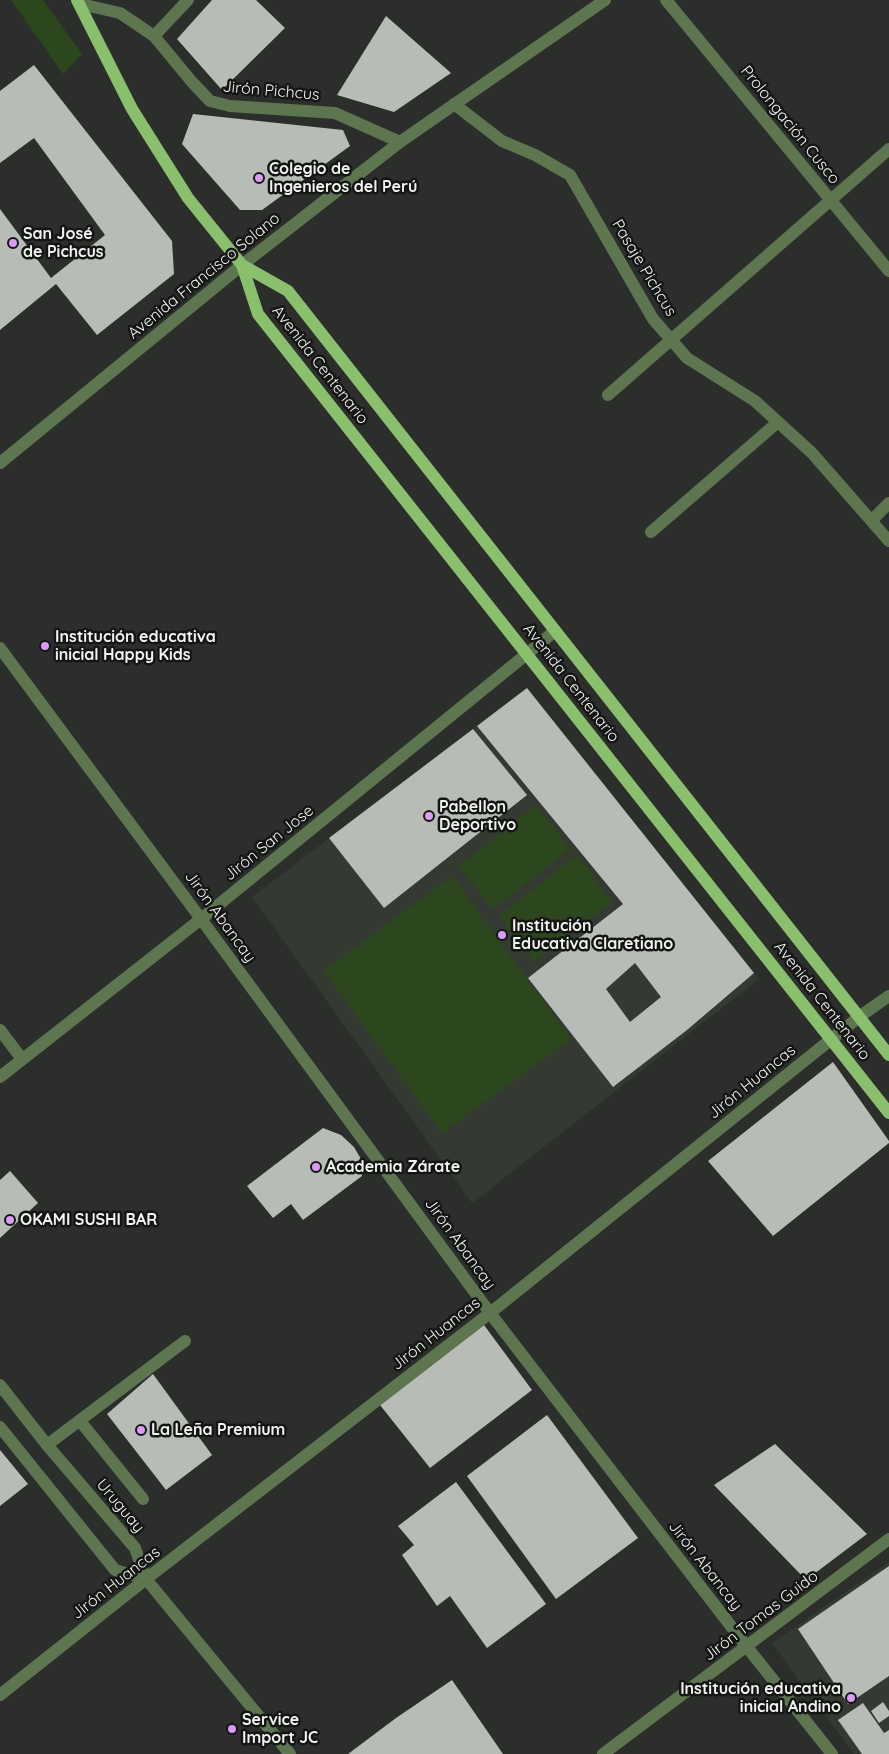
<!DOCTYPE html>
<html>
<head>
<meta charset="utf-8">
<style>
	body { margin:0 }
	canvas { display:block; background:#2b2e2a }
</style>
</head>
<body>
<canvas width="889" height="1754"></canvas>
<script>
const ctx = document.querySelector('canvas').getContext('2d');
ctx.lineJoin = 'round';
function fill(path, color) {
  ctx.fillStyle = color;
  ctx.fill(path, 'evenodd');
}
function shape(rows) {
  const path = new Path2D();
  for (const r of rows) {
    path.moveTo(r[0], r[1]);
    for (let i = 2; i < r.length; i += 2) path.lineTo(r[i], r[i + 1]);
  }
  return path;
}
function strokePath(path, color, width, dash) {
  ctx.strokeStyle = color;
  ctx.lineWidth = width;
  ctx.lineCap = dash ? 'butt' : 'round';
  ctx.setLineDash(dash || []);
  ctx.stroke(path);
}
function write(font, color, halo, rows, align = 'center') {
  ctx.font = font + ' Quicksand,sans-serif';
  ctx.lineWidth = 5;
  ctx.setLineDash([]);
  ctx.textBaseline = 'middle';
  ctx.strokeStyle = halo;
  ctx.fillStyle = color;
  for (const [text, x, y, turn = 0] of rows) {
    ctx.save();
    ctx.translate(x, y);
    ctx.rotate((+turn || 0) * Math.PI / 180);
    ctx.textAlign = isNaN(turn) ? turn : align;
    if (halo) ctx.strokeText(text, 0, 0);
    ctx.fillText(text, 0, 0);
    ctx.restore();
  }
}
const built = shape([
	[527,688,759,979,472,1203,252,897],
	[889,1562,889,1754,854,1754,772,1643]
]);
const green = shape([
	[11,0,43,0,82,54,63,74],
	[536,805,570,849,493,909,459,866],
	[577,855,612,902,534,962,499,916],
	[452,876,571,1039,442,1133,324,971]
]);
const building = shape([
	[212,0,256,0,285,28,222,90,177,39],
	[386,16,451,73,394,112,337,95],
	[34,65,172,241,174,274,97,335,56,284,0,330,0,209,51,278,105,235,34,138,0,163,0,91],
	[193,114,343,130,350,146,262,210,240,210,182,144],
	[527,688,754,973,687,1030,613,1087,528,978,623,904,477,726],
	[635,963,661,997,630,1022,606,989],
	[473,729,527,795,384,908,329,838],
	[833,1062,889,1141,889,1143,773,1236,708,1161],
	[323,1128,341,1135,354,1147,361,1159,362,1176,303,1220,291,1204,273,1218,247,1186],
	[10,1171,38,1203,0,1238,0,1180],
	[484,1325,532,1390,430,1468,380,1405],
	[153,1374,212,1455,166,1490,107,1414],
	[547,1415,638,1538,556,1599,467,1476],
	[775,1444,867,1534,806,1580,714,1485],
	[0,1450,28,1484,0,1506],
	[456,1482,546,1604,487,1648,450,1596,437,1606,402,1555,414,1545,398,1526],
	[889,1566,889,1676,848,1704,798,1629],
	[452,1680,503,1754,348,1754,396,1718],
	[883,1702,889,1711,889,1716,879,1723,871,1711],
	[863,1703,884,1733,889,1730,889,1754,862,1754,838,1720]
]);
const lane = shape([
	[454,104,502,141,535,155,570,175,653,319,687,358,755,401,778,422,812,453,889,541],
	[608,395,889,149],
	[872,520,889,503],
	[651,532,778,422],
	[80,1421,143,1499],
	[47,1445,185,1341]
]);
const street = shape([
	[666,0,889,271],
	[80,4,120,13,154,36,192,82,210,101,230,106,335,113,400,142],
	[154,36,188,0],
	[0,463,242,265,400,142,605,0],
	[0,648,201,919,490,1313,747,1647,832,1754],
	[0,1030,22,1059],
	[0,1077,201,919,555,631],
	[0,1385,47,1445,135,1548,146,1579,290,1754],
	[0,1427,115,1570,146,1579],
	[0,1695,146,1579,490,1313,859,1017,889,996],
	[603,1754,889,1539]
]);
const primary = shape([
	[77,0,132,109,188,198,242,265,258,314,889,1113],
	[242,265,288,291,889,1055]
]);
const markers = [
	[259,178,5,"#da9af6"],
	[13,243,5,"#da9af6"],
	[45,646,5,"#da9af6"],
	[429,816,5,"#da9af6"],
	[502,935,5,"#da9af6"],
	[316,1167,5,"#da9af6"],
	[10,1220,5,"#da9af6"],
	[141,1430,5,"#da9af6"],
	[851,1698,5,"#da9af6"],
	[232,1729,5,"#da9af6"]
];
const streetNames = [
	["Jirón Pichcus",271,91,5],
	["Prolongación Cusco",790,125,51],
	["Pasaje Pichcus",644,268,59],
	["Avenida Francisco Solano",204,276,-39],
	["Avenida Centenario",320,365,52],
	["Avenida Centenario",571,683,52],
	["Jirón San Jose",269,843,-39],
	["Jirón Abancay",220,917,54],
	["Avenida Centenario",822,1001,52],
	["Jirón Huancas",752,1082,-39],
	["Jirón Abancay",460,1244,54],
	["Jirón Huancas",436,1334,-38],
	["Uruguay",120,1506,50],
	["Jirón Abancay",705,1566,52],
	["Jirón Huancas",116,1583,-38],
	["Jirón Tomas Guido",761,1616,-37]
];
const poiNames = [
	["Colegio de",269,169],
	["Ingenieros del Perú",269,187],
	["San José",23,234],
	["de Pichcus",23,252],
	["Institución educativa",55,637],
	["inicial Happy Kids",55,655],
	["Pabellon",439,807],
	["Deportivo",439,825],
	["Institución",512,926],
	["Educativa Claretiano",512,944],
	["Academia Zárate",326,1167],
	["OKAMI SUSHI BAR",20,1220],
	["La Leña Premium",151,1430],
	["Institución educativa",841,1689,"right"],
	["inicial Andino",841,1707,"right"],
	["Service",242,1720],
	["Import JC",242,1738]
];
fill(built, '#343a31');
fill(green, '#2c461d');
fill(building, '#b8bcb7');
strokePath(lane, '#5d7650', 12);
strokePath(street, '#5d7650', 12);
strokePath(primary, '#8abf6e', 12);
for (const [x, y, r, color] of markers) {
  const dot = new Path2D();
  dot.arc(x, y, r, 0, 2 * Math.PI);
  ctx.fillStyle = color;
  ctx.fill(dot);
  strokePath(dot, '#141614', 2);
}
write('16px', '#f1f3f0', '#141614', streetNames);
write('bold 16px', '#f1f3f0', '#141614', poiNames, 'left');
</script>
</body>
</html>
